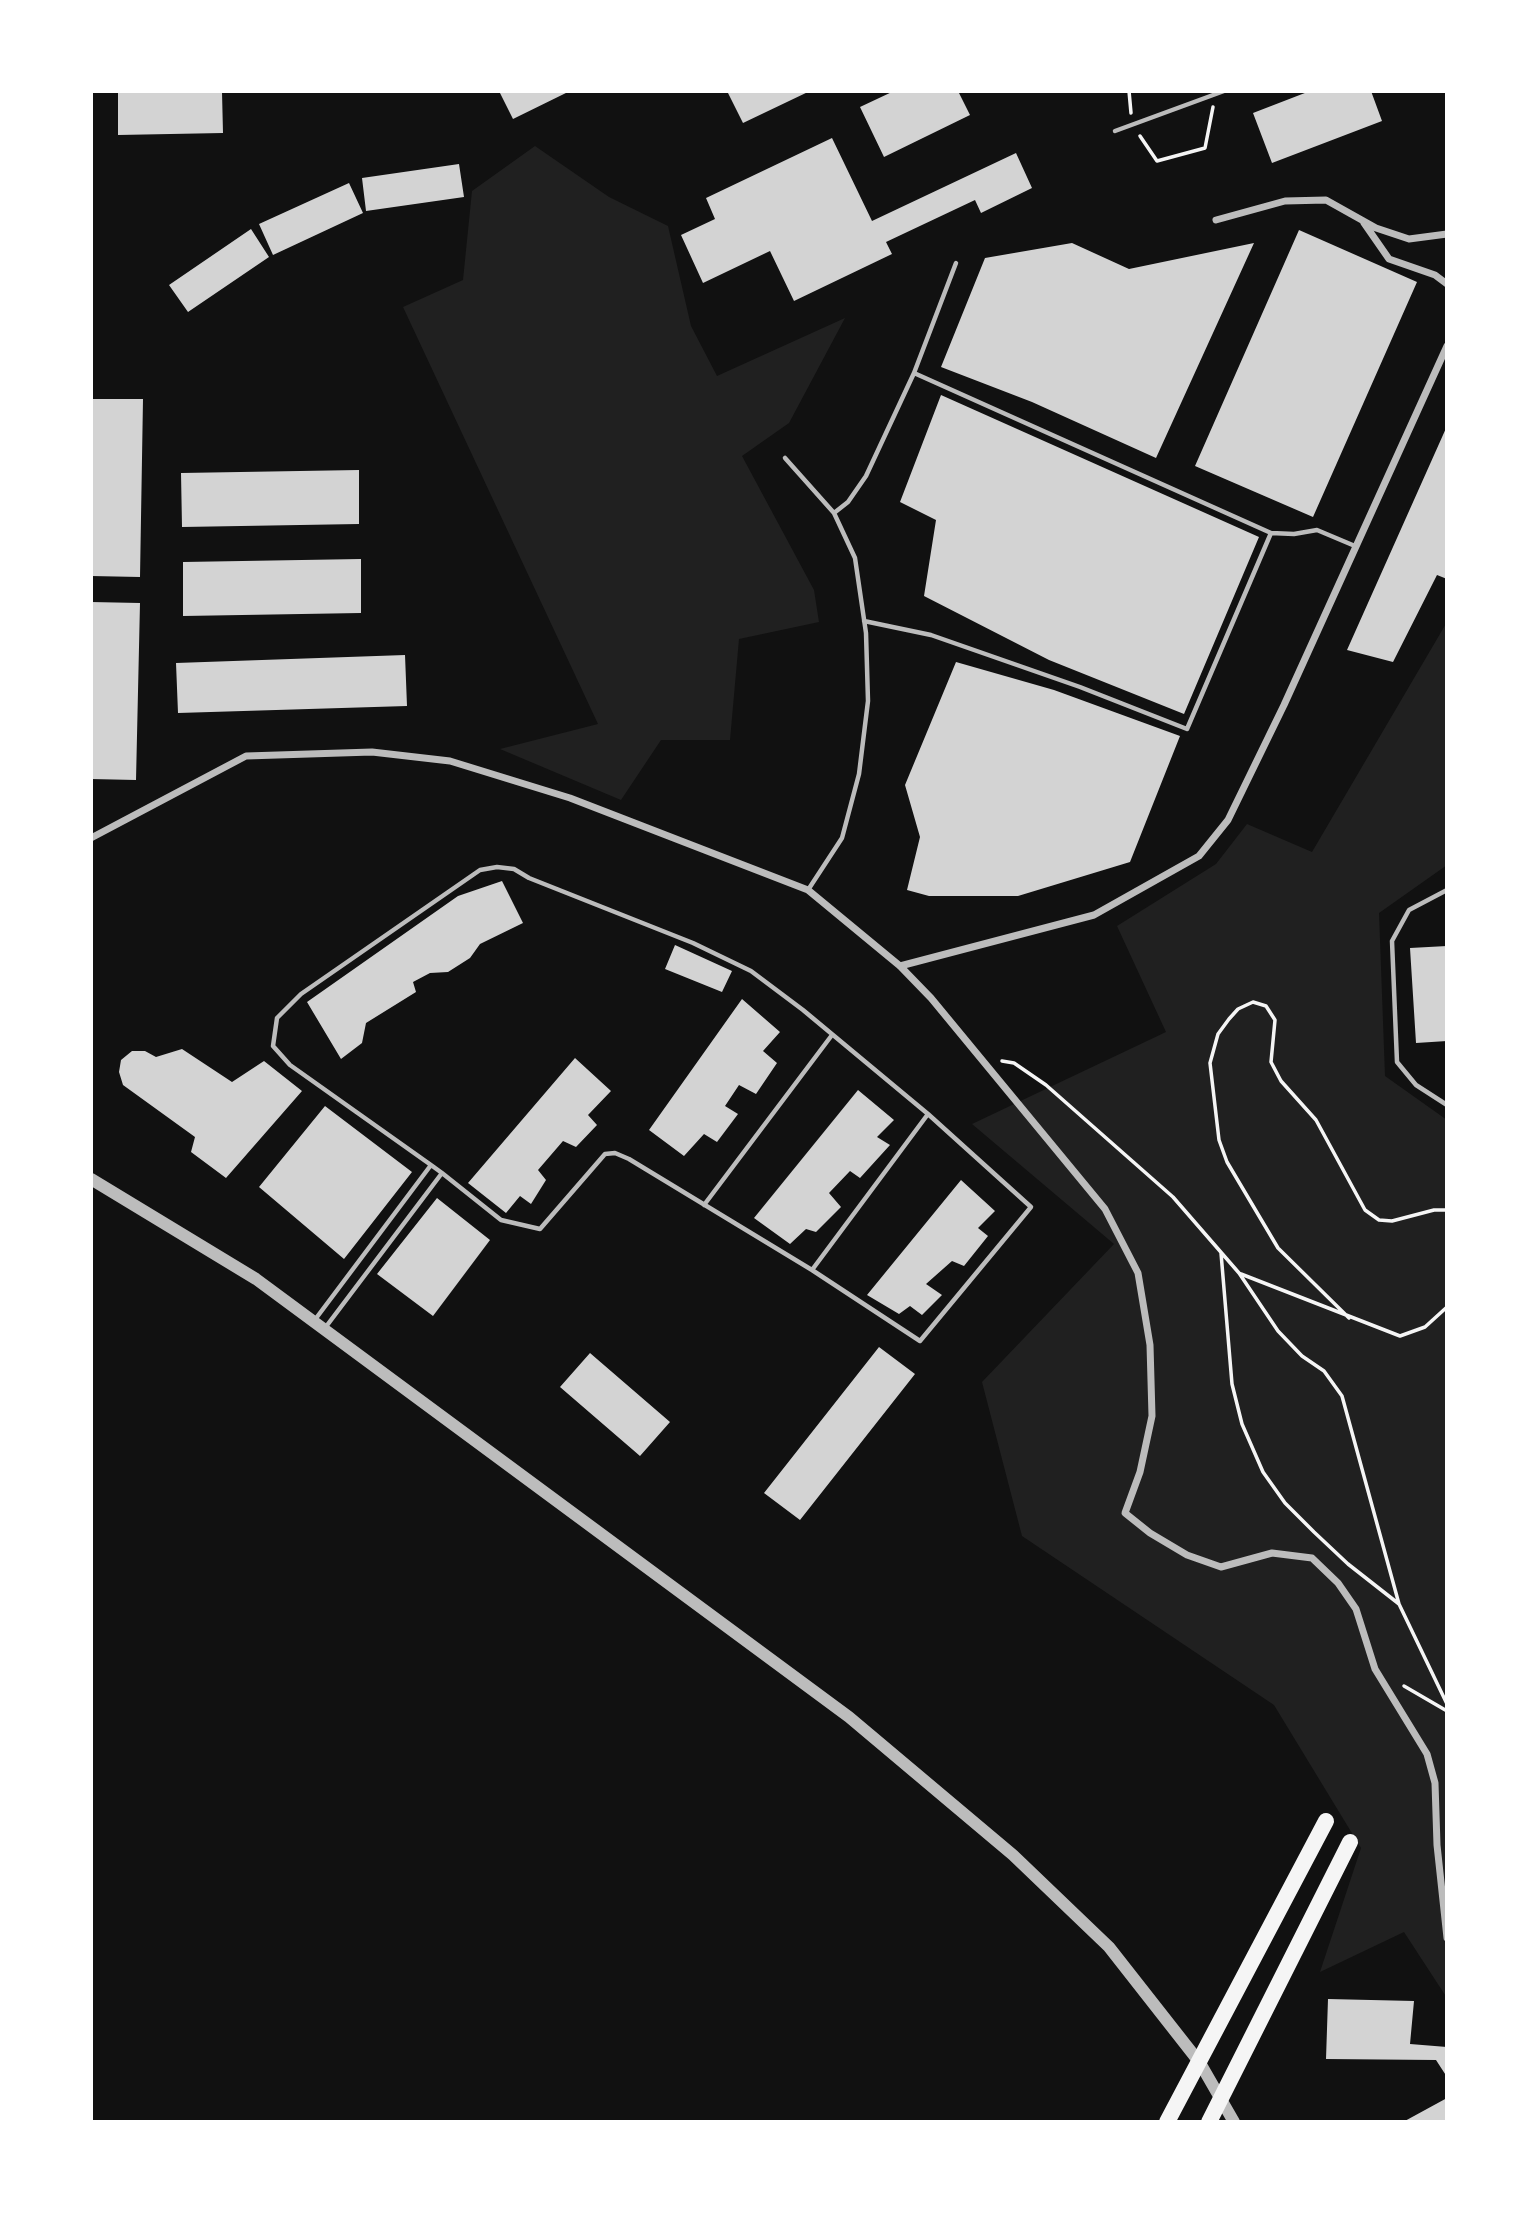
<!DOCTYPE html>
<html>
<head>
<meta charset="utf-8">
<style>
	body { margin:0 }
	#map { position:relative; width:1538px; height:2213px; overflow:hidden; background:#111; font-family:Karla,sans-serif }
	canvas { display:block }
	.frame { position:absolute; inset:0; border:93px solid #fff; pointer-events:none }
</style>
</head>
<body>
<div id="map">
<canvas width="1538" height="2213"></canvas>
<div class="frame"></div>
</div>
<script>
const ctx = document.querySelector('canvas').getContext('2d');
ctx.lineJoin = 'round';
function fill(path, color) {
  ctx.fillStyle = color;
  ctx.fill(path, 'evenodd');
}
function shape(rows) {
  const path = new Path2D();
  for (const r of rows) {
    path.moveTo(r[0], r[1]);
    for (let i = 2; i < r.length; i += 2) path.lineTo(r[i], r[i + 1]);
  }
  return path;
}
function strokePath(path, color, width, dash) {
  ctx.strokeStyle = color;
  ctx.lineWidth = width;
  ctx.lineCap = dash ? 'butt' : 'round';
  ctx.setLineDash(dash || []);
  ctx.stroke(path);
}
const green = shape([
	[535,146,609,197,668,226,691,326,717,376,845,318,789,423,742,456,814,590,819,622,739,639,730,740,661,740,621,800,500,749,598,724,403,307,463,280,472,191],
	[1447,622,1447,865,1379,913,1385,1076,1447,1120,1447,1998,1404,1932,1320,1972,1361,1848,1274,1705,1022,1536,982,1382,1114,1244,972,1124,1166,1032,1117,926,1216,864,1247,824,1312,852]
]);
const building = shape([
	[190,91,222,92,223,133,118,135,118,92],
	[499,91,570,91,513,119],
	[727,91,810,91,743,123],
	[894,91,958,91,970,115,884,157,860,107],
	[1310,91,1371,91,1382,121,1272,163,1253,113],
	[832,138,872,221,1016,153,1032,188,981,213,975,200,886,242,892,254,794,301,770,251,703,283,681,235,715,219,706,198],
	[459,164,464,197,366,211,362,178],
	[349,183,363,213,273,255,259,224],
	[251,229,269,257,188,312,169,285],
	[1299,230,1417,282,1313,517,1195,466],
	[1072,243,1129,269,1254,243,1156,458,1032,402,941,367,985,258],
	[941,395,1259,537,1184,714,1049,660,924,596,936,520,900,502],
	[91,399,143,399,140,577,91,576],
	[1447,426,1447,579,1437,575,1393,662,1347,650],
	[359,470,359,524,182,527,181,473],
	[361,559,361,613,183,616,183,562],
	[91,602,140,603,136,780,91,779],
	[405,655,407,706,178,713,176,663],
	[956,662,1054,690,1180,736,1130,862,1018,896,929,896,907,890,920,837,905,785],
	[502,881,523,923,480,944,470,958,448,972,430,973,413,982,416,992,366,1023,362,1043,341,1059,307,1002,458,896],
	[675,945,732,971,722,992,665,969],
	[1447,946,1447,1041,1416,1043,1410,948],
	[742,999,780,1032,763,1051,777,1063,756,1094,739,1085,725,1106,738,1114,717,1142,704,1134,684,1156,649,1130],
	[182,1049,232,1082,264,1061,302,1091,226,1178,191,1152,195,1137,123,1085,119,1072,121,1060,132,1051,145,1051,156,1057],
	[575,1058,611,1091,588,1115,597,1125,576,1147,563,1141,538,1170,546,1180,531,1204,520,1196,506,1213,468,1183],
	[858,1090,894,1120,877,1137,890,1145,860,1178,850,1171,829,1193,841,1207,816,1232,806,1229,790,1244,754,1218],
	[325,1106,412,1172,344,1259,259,1187],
	[961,1180,995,1211,978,1228,988,1236,964,1266,952,1261,926,1284,942,1295,922,1315,910,1306,899,1314,867,1295],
	[437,1198,490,1240,433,1316,377,1274],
	[879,1347,915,1374,800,1520,764,1493],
	[590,1353,670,1422,640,1456,560,1387],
	[1328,1999,1414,2001,1410,2044,1447,2047,1447,2077,1436,2060,1326,2059],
	[1447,2098,1447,2122,1403,2122]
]);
const path = shape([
	[1129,91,1131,113],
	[1140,136,1157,161,1205,148,1213,107],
	[1002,1061,1014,1063,1046,1085,1173,1197,1239,1273,1278,1331,1302,1356,1324,1371,1342,1396,1399,1604,1447,1704],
	[1221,1253,1232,1384,1242,1424,1263,1472,1285,1503,1314,1532,1348,1564,1399,1604],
	[1241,1274,1400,1336,1425,1327,1447,1307],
	[1349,1318,1278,1248,1227,1162,1219,1140,1210,1063,1218,1034,1229,1019,1238,1009,1253,1002,1266,1006,1275,1020,1271,1062,1281,1081,1316,1120,1365,1210,1379,1220,1392,1221,1434,1210,1447,1210],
	[1404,1686,1447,1711]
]);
const service = shape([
	[1115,131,1224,91],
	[914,373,1271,533,1294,534,1317,530,1355,546],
	[785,458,834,513,855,558,866,633,868,701,859,774,842,838,808,890],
	[834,513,848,502,866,476,914,373,956,263],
	[864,621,931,635,1080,687,1187,729,1271,533],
	[1447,890,1409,910,1392,941,1397,1062,1416,1085,1447,1105],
	[431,1165,442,1173],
	[704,1205,832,1035],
	[812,1270,920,1341,1031,1207,928,1114],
	[314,1321,431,1165,290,1065,273,1046,277,1018,301,994,480,870,497,867,514,869,529,878,693,943,751,971,803,1010,928,1114,812,1270,629,1159,615,1153,605,1154,540,1229,501,1220,442,1173,325,1328]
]);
const minor = shape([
	[1216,220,1285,201,1326,200,1376,228,1409,239,1447,234],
	[1364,223,1389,259,1435,275,1447,284],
	[91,838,246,756,372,752,450,761,570,798,808,890,900,966,931,998,1105,1209,1138,1273,1150,1345,1152,1416,1140,1472,1125,1513,1150,1533,1187,1555,1221,1567,1272,1553,1312,1558,1338,1583,1356,1609,1375,1669,1427,1754,1435,1783,1437,1845,1447,1938],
	[900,966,1094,915,1199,856,1228,820,1284,705,1447,346]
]);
const tertiary = shape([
	[91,1179,256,1279,849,1717,1013,1855,1109,1947,1200,2063,1234,2122]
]);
const primary = shape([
	[1167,2122,1326,1821],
	[1209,2122,1350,1842]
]);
fill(green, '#202020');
fill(building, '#d3d3d3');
strokePath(path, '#f5f5f5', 3.5);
strokePath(service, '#bcbcbc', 4.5);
strokePath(minor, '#bcbcbc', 7);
strokePath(tertiary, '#bcbcbc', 12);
strokePath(primary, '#f5f5f5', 16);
</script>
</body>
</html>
